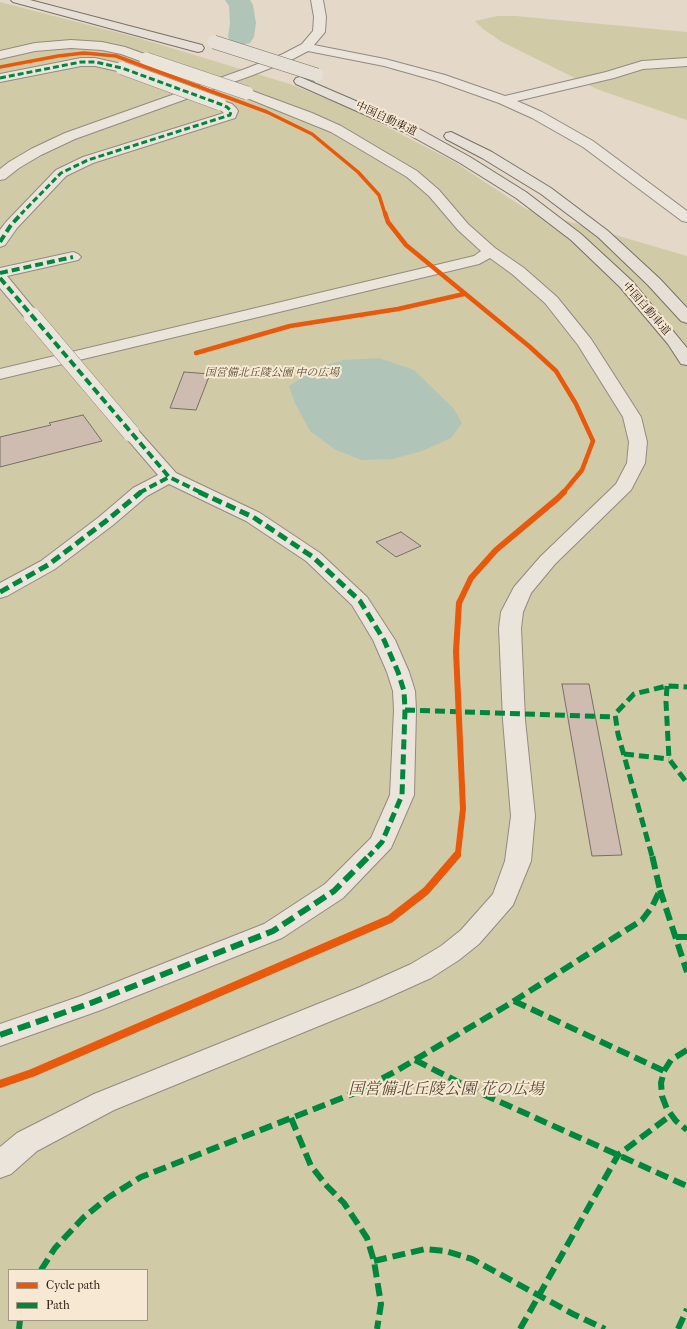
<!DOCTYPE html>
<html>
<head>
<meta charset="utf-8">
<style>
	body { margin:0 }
	#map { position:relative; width:687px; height:1329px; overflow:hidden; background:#e4d9c8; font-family:"IM FELL French Canon",serif }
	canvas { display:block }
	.legend { position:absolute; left:8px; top:1269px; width:140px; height:52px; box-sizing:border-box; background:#f6e8d3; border:1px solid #a49585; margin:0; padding:5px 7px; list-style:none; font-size:12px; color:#281910 }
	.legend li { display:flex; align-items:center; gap:8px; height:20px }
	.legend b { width:20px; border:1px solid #a49585 }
</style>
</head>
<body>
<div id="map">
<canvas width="687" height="1329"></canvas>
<ul class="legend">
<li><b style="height:5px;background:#e8590c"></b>Cycle path</li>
<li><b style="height:5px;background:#00873e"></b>Path</li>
</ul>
</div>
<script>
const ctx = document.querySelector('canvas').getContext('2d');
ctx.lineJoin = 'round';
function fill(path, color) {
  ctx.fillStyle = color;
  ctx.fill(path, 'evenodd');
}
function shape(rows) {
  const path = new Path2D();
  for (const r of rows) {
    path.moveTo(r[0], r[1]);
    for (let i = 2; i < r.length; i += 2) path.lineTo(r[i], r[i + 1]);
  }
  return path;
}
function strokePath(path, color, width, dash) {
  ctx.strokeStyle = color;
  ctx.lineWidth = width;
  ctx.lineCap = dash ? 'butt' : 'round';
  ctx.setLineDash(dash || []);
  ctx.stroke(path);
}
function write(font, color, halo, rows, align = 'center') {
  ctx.font = font + ' "IM FELL French Canon","Noto Serif JP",serif';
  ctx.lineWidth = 4;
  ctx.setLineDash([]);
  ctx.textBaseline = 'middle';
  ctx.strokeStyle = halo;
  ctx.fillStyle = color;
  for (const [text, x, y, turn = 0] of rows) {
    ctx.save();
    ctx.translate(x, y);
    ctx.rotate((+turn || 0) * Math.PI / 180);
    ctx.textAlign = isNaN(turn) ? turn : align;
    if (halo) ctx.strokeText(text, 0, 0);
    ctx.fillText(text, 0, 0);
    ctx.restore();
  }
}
const green = shape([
	[0,2,135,37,290,84,356,111,453,161,526,209,687,256,687,1329,0,1329],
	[9,1270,147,1270,147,1320,9,1320],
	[497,16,516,16,687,32,687,120,599,90,502,42,483,29,475,21]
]);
const water = shape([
	[379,358,414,370,454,409,462,423,451,438,422,451,392,459,362,460,336,450,310,431,295,403,289,386,317,368,344,360]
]);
const river = shape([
	[225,0,250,0,253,5,256,23,254,37,250,43,241,45,232,43,228,37,230,23,229,6,225,0]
]);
const building = shape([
	[184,372,210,374,196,410,170,408,184,372],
	[83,415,102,441,0,467,0,437,51,425,49,423,83,415],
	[401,532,421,546,396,557,376,542,401,532],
	[562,684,589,684,622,855,592,856,562,684]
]);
const minor = shape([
	[311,0,323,0,326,17,325,32,314,45,385,59,445,75,505,96,606,72,642,61,687,58,687,66,643,69,614,78,517,101,542,112,593,141,687,211,687,222,682,221,583,147,532,118,499,103,437,81,384,66,308,51,291,60,253,75,75,139,41,155,19,168,5,179,0,180,0,169,9,162,31,149,65,133,245,69,283,54,302,44,313,31,314,17,311,0],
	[71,40,102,42,125,47,150,56,152,59,150,62,146,63,121,54,102,50,71,48,35,51,0,59,0,51,35,43,71,40],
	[81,58,95,58,126,65,128,68,126,71,122,72,95,66,81,66,0,82,0,74,81,58],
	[247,89,312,113,341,126,417,171,439,190,468,224,495,248,524,268,557,297,591,339,641,417,647,442,645,463,631,490,555,564,531,593,523,612,521,628,525,720,535,816,531,861,513,905,479,944,459,960,431,978,380,1001,114,1110,37,1151,11,1174,0,1178,0,1147,17,1133,94,1094,360,987,411,964,441,946,461,930,493,894,505,861,511,816,503,720,499,628,501,612,514,587,541,556,616,484,627,463,629,442,623,417,578,345,545,303,512,274,490,258,479,264,0,379,0,369,474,256,481,251,458,230,429,196,407,177,331,132,242,96,241,93,242,90,247,89],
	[220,100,232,104,236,108,238,111,235,118,93,163,66,176,17,228,5,245,0,247,0,230,6,222,56,170,83,157,224,113,214,104,215,101,220,100],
	[73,252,78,254,81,257,78,260,7,276,40,316,38,319,32,321,26,319,0,288,0,268,73,252],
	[131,428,137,429,176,473,260,513,320,553,367,597,395,640,409,672,415,691,416,710,414,795,391,848,343,898,282,938,101,1010,0,1046,0,1024,81,996,264,924,325,884,371,838,390,795,394,710,393,691,387,672,373,640,352,605,306,561,246,521,169,484,147,496,113,525,55,569,7,596,0,598,0,583,41,561,99,517,133,488,158,475,122,433,125,429,131,428]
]);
const highway = shape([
	[11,0,30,0,202,45,204,48,202,51,198,52,194,51,13,2,11,0],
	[300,77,414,126,470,157,526,192,581,234,632,281,687,348,687,365,681,364,668,344,620,287,571,240,516,198,460,163,404,132,296,84,294,81,296,78,300,77],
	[451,132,492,152,551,188,608,231,660,279,687,308,687,323,681,321,648,285,598,237,541,194,482,158,446,139,444,136,446,133,451,132]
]);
const minorBridgeFar1 = shape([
	[146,59,247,93],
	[122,68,220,104]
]);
const minorBridge = shape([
	[32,316,131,433]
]);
const highwayBridge = shape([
	[214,42,317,75]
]);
const quietFar3 = shape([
	[0,78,81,62,95,62,122,68,220,104,227,107,231,111,230,115,88,160,61,173,21,214]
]);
const quietFar2 = shape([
	[0,242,11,225,22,213],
	[0,273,73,257],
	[0,278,169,477,202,493],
	[139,493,169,477]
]);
const quietFar1 = shape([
	[199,492,253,517,313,557,360,601,384,640,398,672,404,691,405,710,402,795,382,842,369,856],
	[0,592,48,565,106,521,141,492],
	[667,686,666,702,669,759,687,783],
	[405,710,615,717],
	[624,754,669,759],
	[652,856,618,734,615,714,634,694,667,686,687,687]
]);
const quiet = shape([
	[660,890,687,972],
	[676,937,687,937],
	[514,1001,664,1071],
	[0,1035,91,1003,273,931,334,891,370,855],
	[687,1050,671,1060,664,1071,661,1083,662,1096,667,1109,676,1121,687,1130],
	[415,1060,478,1092,687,1186],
	[291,1118,311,1166,327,1186,344,1203,367,1238,374,1261,381,1304,377,1329],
	[374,1261,425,1249,445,1251,472,1259,573,1314,605,1329],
	[41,1270,55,1248,84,1217,109,1197,141,1177,355,1093,396,1071,506,1006,642,920,652,907,660,890,652,855],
	[19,1329,20,1320],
	[520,1329,618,1155,671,1115],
	[678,1329,687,1309]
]);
const cyclewayFar3 = shape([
	[0,67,58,56,84,53,116,56,267,112,312,134,358,172,379,195,385,214]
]);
const cyclewayFar2 = shape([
	[385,213,388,222,406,245,530,347,556,371,576,404,593,441,582,470,563,493],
	[196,353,290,326,398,309,464,294]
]);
const cyclewayFar1 = shape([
	[456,856,458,853,463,809,456,651,459,603,471,578,496,550,558,498,564,492]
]);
const cycleway = shape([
	[0,1084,32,1073,390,919,426,891,457,855]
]);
const farStreetnames = [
	["中国自動車道",386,119,25],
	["中国自動車道",646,309,49]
];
const farParknames = [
	["国営備北丘陵公園 中の広場",272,373]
];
const nearParknames = [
	["国営備北丘陵公園 花の広場",446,1090]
];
fill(green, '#d1caa6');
fill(water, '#b1c4b8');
fill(river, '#b1c4b8');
fill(building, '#cfbcb1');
strokePath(building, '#787067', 1);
strokePath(minor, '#938a80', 2);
strokePath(highway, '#787067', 2);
fill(minor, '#eae4db');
fill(highway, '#e6dfd5');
strokePath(minorBridgeFar1, '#938a80', 14, []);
strokePath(minorBridge, '#938a80', 18, []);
strokePath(highwayBridge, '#787067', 14, []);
strokePath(minorBridgeFar1, '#eae4db', 13);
strokePath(minorBridge, '#eae4db', 17);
strokePath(highwayBridge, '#e6dfd5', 13);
strokePath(quietFar3, '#00873e', 3, [6, 3]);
strokePath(quietFar2, '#00873e', 4, [8, 4]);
strokePath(quietFar1, '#00873e', 5, [10, 5]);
strokePath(quiet, '#00873e', 6, [13, 6]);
strokePath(cyclewayFar3, '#e8590c', 3.5);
strokePath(cyclewayFar2, '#e8590c', 4.5);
strokePath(cyclewayFar1, '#e8590c', 6);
strokePath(cycleway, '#e8590c', 8);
write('11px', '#281910', '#f6e8d3', farStreetnames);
write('italic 11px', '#564b35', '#f6e8d3', farParknames);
write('italic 16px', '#564b35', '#f6e8d3', nearParknames);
</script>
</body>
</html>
